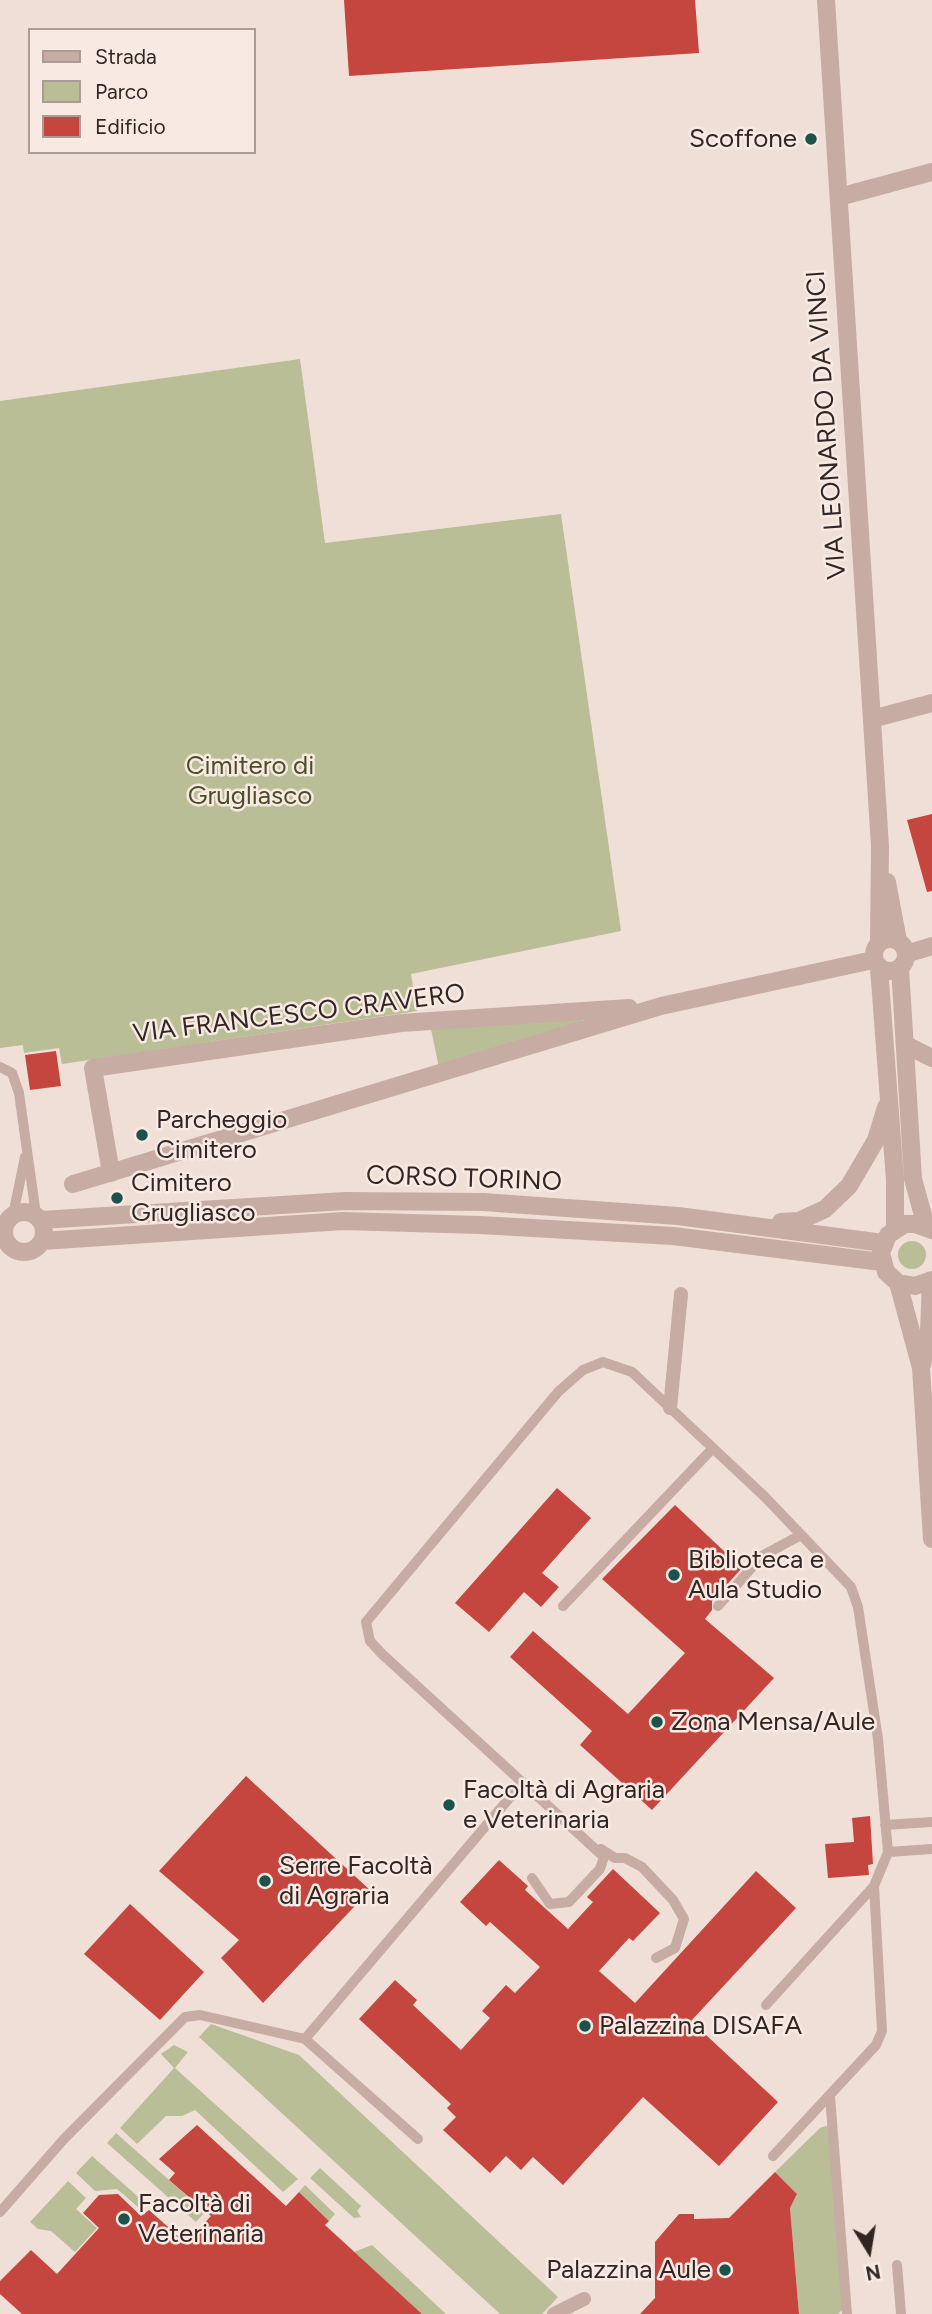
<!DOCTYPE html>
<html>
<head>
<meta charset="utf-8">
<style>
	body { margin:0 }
	#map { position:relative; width:932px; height:2314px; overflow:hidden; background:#f0dfd6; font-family:Figtree,sans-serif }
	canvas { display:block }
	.legend { position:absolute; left:28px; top:28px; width:228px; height:126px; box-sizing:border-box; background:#f8eae2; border:2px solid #a99c96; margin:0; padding:9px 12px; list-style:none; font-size:21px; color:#322625 }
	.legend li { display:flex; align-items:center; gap:14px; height:35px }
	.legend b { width:35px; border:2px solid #a99c96 }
	.north { position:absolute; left:834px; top:2216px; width:70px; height:70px; -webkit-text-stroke:5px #f8eae2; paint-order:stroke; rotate:169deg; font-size:19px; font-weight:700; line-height:28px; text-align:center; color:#322625 }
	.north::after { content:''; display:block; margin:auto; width:24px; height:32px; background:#322625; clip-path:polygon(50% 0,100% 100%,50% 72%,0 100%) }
</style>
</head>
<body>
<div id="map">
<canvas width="932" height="2314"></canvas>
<ul class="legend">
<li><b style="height:9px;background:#c7aca3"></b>Strada</li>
<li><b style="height:19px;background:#b9be97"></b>Parco</li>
<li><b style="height:19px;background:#c5463f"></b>Edificio</li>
</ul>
<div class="north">N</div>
</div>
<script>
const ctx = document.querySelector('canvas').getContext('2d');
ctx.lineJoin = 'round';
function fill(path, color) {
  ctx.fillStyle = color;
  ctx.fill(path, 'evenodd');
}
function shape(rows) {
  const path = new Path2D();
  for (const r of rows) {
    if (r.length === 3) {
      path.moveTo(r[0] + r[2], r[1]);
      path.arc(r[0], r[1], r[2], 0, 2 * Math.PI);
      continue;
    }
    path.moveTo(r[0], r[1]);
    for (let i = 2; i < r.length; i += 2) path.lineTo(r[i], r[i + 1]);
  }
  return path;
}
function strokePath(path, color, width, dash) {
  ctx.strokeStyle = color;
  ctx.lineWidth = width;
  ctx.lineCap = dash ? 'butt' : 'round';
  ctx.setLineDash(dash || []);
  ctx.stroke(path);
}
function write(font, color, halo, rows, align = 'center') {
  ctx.font = font + ' Figtree,sans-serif';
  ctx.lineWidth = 5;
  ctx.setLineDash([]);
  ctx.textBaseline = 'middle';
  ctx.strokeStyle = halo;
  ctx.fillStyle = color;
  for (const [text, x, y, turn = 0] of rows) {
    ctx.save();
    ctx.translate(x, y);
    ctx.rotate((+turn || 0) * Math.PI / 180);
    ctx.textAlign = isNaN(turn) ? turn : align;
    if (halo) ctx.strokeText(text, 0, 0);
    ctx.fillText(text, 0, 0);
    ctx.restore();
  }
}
const green = shape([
	[300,359,325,543,561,514,621,931,411,974,417,1011,62,1064,59,1048,24,1053,23,1045,0,1048,0,401],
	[582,1019,582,1022,439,1068,431,1029],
	[912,1255,14],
	[211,2024,299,2055,558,2297,542,2314,500,2314,199,2037],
	[174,2045,188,2052,175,2068,298,2179,283,2192,195,2110,182,2116,166,2116,137,2144,120,2128,174,2068,161,2054],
	[829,2125,843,2309,838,2314,799,2314,790,2208,797,2194,775,2172,820,2128],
	[116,2133,205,2212,196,2222,107,2143],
	[92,2156,144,2202,139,2208,117,2189,95,2191,76,2173],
	[320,2168,361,2206,357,2211,361,2217,354,2218,310,2178],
	[68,2181,86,2198,76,2209,97,2228,75,2252,51,2231,38,2229,30,2222],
	[305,2185,335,2214,329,2221,299,2192],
	[372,2245,446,2314,422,2314,354,2252]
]);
const building = shape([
	[344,0,695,0,699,53,349,76],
	[932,814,932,891,927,892,907,820],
	[56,1051,61,1086,30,1090,25,1055],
	[557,1488,591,1518,542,1573,559,1587,541,1607,524,1592,489,1632,455,1603],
	[675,1505,742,1568,712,1601,712,1610,705,1619,774,1678,652,1810,580,1745,592,1731,510,1657,533,1631,628,1714,685,1653,602,1579],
	[246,1776,370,1890,263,2003,221,1958,239,1940,159,1871],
	[870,1816,873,1864,868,1865,869,1875,828,1878,825,1844,854,1842,852,1818],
	[499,1860,528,1886,525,1890,568,1929,593,1902,587,1897,613,1869,660,1913,633,1941,629,1938,599,1971,635,2003,756,1871,796,1908,691,2021,778,2102,719,2166,643,2097,563,2185,533,2157,521,2170,506,2156,490,2173,443,2130,456,2117,447,2108,451,2104,359,2019,395,1980,417,2000,413,2005,461,2050,490,2018,482,2011,506,1985,515,1993,540,1967,490,1922,486,1926,460,1902],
	[130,1904,204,1972,160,2020,84,1954],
	[197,2125,286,2206,299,2192,329,2221,325,2225,422,2314,22,2314,0,2294,0,2281,31,2250,57,2274,99,2228,83,2213,99,2195,118,2194,141,2216,149,2210,186,2243,211,2216,169,2180,175,2173,159,2159],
	[775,2172,797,2194,790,2208,799,2314,640,2314,655,2298,655,2242,679,2214,694,2214,694,2219,729,2218]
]);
const service = shape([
	[0,1067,12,1073,19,1093,36,1215],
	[13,1215,25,1157],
	[563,1606,713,1448],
	[718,1606,762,1556,799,1536],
	[885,1825,932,1822],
	[601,1849,615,1858,625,1858,642,1867,673,1900,684,1919,675,1948,656,1958],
	[888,1852,932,1849],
	[532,1878,550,1904,569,1902,600,1869,604,1857,382,1654,370,1641,366,1622,558,1392,583,1370,603,1362,632,1372,765,1497,851,1587,858,1607,878,1739,888,1852,874,1886,766,2005],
	[830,2096,847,2314],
	[418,2139,305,2039,523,1782],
	[773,2156,876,2045,882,2031,874,1886],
	[0,2212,64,2139,185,2017,200,2015,305,2039],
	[897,2265,901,2314]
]);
const pedestrian = shape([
	[670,1408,681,1294],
	[554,2314,584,2299]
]);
const minor = shape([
	[839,197,932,172],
	[872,719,932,703],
	[906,954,932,946],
	[906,1045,932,1058],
	[111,1173,93,1068,401,1023,629,1008],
	[73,1184,661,1006,873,960],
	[898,1283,921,1368,932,1539],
	[922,1365,929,1332,931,1281]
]);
const tertiary = shape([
	[826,0,880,846,879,943],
	[887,882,898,941],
	[890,955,16],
	[879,968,895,1180,895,1229],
	[900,968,913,1179,926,1226],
	[24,1232,20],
	[41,1220,345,1201,483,1202,678,1216,883,1243],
	[781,1222,799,1221,825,1209,849,1186,876,1140,886,1107],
	[932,1230,915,1224,905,1224,888,1235,881,1253,886,1272,898,1283,915,1286,932,1280],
	[42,1241,343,1221,480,1225,673,1236,882,1262]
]);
const markers = [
	[811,139,7,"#1b534c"],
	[142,1135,7,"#1b534c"],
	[117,1198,7,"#1b534c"],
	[674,1575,7,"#1b534c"],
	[657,1722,7,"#1b534c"],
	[449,1805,7,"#1b534c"],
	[265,1881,7,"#1b534c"],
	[585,2026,7,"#1b534c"],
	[124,2219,7,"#1b534c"],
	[725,2270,7,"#1b534c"]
];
const poiNames = [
	["Scoffone",797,139,"right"],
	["Parcheggio",156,1120],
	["Cimitero",156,1150],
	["Cimitero",131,1183],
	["Grugliasco",131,1213],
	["Biblioteca e",688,1560],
	["Aula Studio",688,1590],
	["Zona Mensa/Aule",671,1722],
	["Facoltà di Agraria",463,1790],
	["e Veterinaria",463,1820],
	["Serre Facoltà",279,1866],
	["di Agraria",279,1896],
	["Palazzina DISAFA",599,2026],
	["Facoltà di",138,2204],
	["Veterinaria",138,2234],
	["Palazzina Aule",711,2270,"right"]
];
const streetNames = [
	["VIA LEONARDO DA VINCI",827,425,-94],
	["VIA FRANCESCO CRAVERO",299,1014,-7],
	["CORSO TORINO",464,1179,2]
];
const parkNames = [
	["Cimitero di",250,766],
	["Grugliasco",250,796]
];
fill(green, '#b9be97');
fill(building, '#c5463f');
strokePath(service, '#c7aca3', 10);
strokePath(pedestrian, '#c7aca3', 14);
strokePath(minor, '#c7aca3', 18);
strokePath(tertiary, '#c7aca3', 18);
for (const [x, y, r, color] of markers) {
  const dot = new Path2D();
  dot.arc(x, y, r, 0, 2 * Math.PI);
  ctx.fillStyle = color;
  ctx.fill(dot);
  strokePath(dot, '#f8eae2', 2.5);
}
write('26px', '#322625', '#f8eae2', poiNames, 'left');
write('26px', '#322625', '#f8eae2', streetNames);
write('26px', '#495029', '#f8eae2', parkNames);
</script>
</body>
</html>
